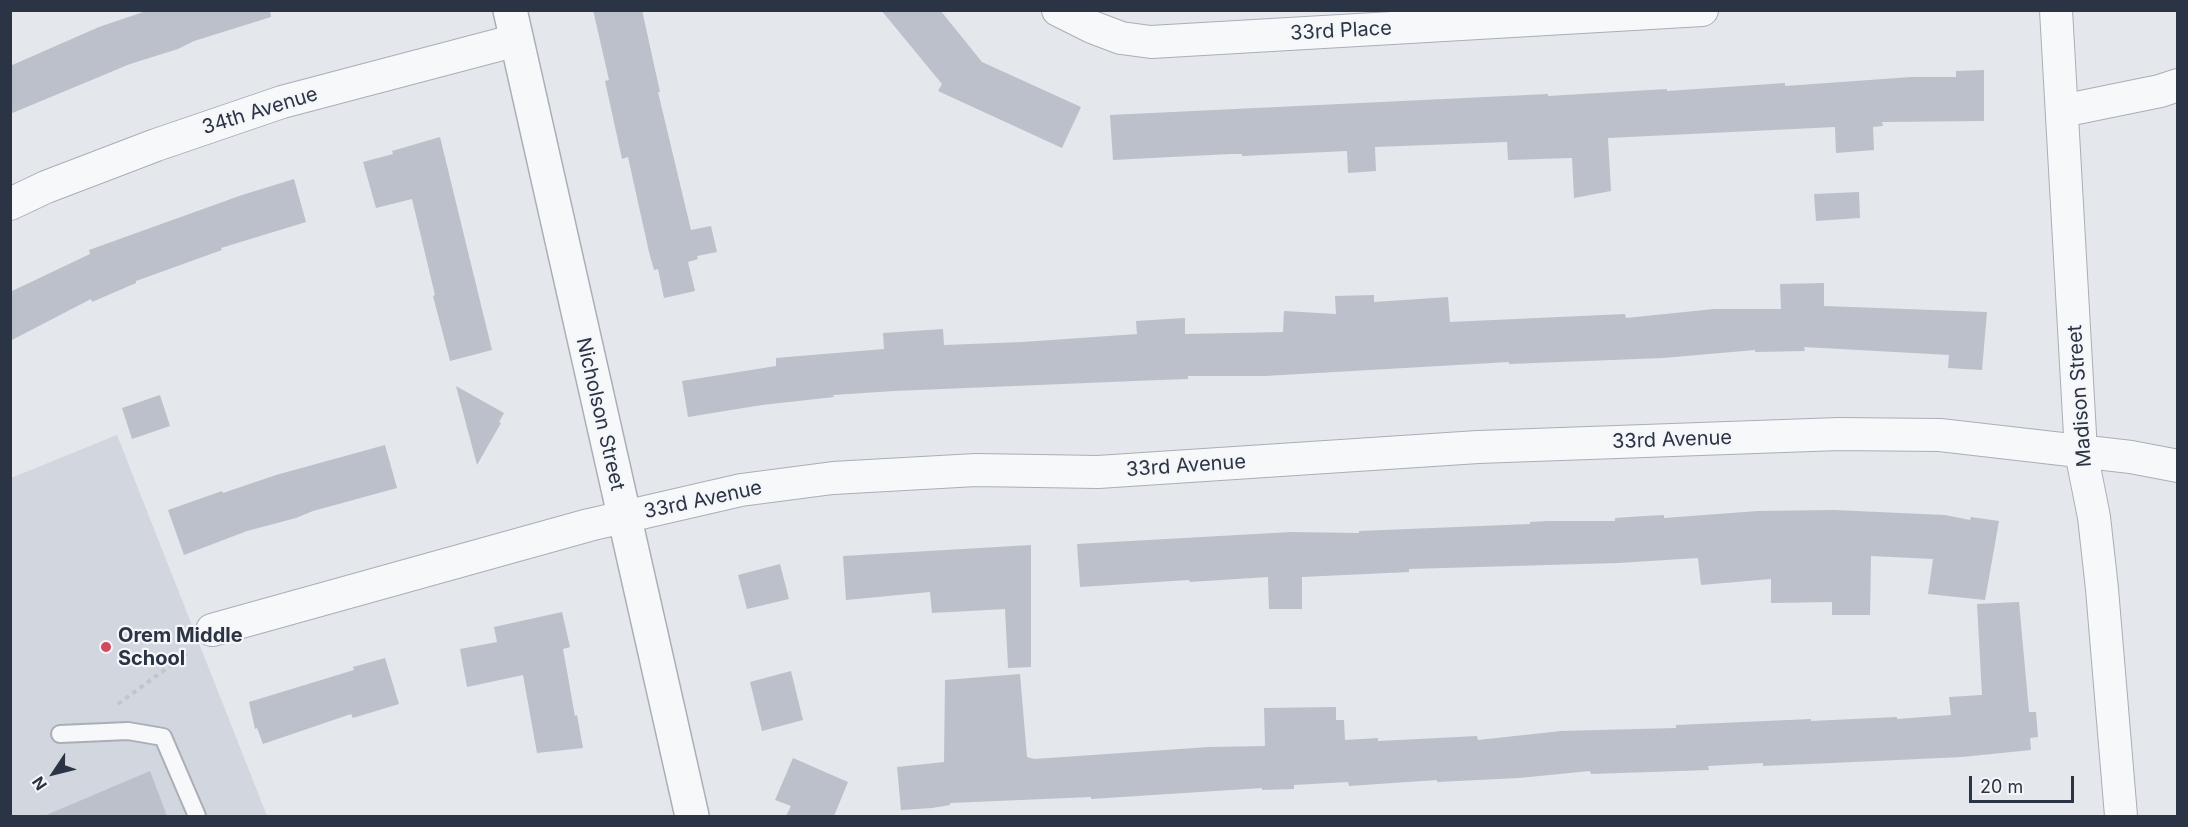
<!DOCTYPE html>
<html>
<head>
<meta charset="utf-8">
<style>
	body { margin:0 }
	#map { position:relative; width:2188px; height:827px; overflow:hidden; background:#e4e7ec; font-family:Inter,sans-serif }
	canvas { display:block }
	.frame { position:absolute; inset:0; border:12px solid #2b3445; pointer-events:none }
	.north { position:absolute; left:24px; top:743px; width:60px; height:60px; -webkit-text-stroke:4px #f4f6f9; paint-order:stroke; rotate:235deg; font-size:16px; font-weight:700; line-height:24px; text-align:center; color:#2b3445 }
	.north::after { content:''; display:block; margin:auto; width:21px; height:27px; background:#2b3445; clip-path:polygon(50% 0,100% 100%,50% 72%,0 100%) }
	.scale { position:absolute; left:1969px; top:776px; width:105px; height:27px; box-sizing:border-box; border:3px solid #2b3445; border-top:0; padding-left:8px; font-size:18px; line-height:21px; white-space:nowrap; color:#2b3445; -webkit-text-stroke:4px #f4f6f9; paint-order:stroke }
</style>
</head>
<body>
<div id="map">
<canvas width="2188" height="827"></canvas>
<div class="frame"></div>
<div class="north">N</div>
<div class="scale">20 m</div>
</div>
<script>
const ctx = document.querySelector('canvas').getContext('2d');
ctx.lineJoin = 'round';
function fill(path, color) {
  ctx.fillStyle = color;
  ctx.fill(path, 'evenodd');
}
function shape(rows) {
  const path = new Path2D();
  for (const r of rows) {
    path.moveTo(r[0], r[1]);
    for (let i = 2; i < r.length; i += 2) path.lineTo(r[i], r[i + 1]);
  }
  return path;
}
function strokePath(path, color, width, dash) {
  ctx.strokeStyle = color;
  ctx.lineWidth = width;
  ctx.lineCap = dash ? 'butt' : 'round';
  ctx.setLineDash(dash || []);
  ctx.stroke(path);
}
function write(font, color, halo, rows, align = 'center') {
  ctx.font = font + ' Inter,sans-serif';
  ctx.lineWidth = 4.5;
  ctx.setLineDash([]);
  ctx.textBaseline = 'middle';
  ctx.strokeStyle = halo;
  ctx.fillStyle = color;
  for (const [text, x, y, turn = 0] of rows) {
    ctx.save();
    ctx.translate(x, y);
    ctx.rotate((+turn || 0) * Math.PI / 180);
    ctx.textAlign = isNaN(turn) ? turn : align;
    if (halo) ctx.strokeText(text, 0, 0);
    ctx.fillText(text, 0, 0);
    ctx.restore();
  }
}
const built = shape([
	[117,435,267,816,11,816,11,478]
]);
const building = shape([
	[149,10,270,10,271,17,194,41,178,49,130,64,10,114,10,66,99,27],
	[593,10,642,10,660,92,658,92,691,230,711,226,717,252,697,256,698,259,688,262,695,291,664,298,658,269,654,270,649,252,628,157,622,159,605,81,609,80],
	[881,10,940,10,982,62,1081,107,1062,148,938,91,942,84],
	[1984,70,1984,121,1882,122,1883,126,1873,127,1874,150,1836,153,1835,127,1608,138,1611,191,1574,198,1572,158,1508,160,1507,142,1375,147,1376,171,1348,173,1347,151,1242,156,1242,154,1231,154,1113,160,1110,115,1548,94,1548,96,1667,89,1667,91,1785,83,1785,86,1911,77,1956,77,1956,71],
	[440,137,492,350,450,361,433,296,435,295,412,199,376,208,363,162,393,154,392,151],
	[294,179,306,222,221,248,222,250,136,281,136,283,92,302,91,299,10,341,10,292,90,254,89,250,242,195],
	[1859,192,1860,218,1816,221,1814,194],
	[1824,283,1824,306,1987,312,1982,370,1948,368,1949,355,1804,347,1805,351,1755,352,1755,350,1663,358,1509,364,1509,362,1265,376,1188,376,1188,379,1159,380,894,391,833,395,834,397,762,405,688,417,682,381,776,366,776,358,884,349,883,333,943,329,944,345,1023,342,1137,334,1136,321,1185,318,1185,334,1283,332,1284,311,1336,314,1335,296,1374,295,1374,302,1448,297,1450,322,1625,314,1626,318,1714,309,1781,309,1780,284],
	[456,386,504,413,499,422,501,423,477,465],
	[160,395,170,426,132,439,122,408],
	[385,445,397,488,313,511,296,518,247,531,184,555,168,510,222,491,223,493,276,475],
	[1834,510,1945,515,1970,520,1971,517,1999,521,1985,600,1928,594,1933,559,1871,556,1870,615,1832,615,1832,602,1771,603,1771,579,1701,585,1698,558,1618,563,1409,569,1409,572,1302,577,1302,609,1269,609,1268,577,1190,582,1189,580,1080,587,1077,544,1291,532,1359,533,1359,531,1530,524,1530,522,1548,521,1615,521,1615,518,1645,516,1664,515,1664,518,1758,511],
	[1031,545,1031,667,1008,668,1005,609,932,613,930,592,846,600,843,556],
	[780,564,789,599,747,609,738,575],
	[2019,602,2029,712,2036,712,2038,737,2030,738,2031,750,1962,757,1832,763,1763,766,1763,763,1708,766,1709,770,1591,774,1590,771,1519,778,1437,782,1437,780,1349,786,1348,782,1294,785,1294,789,1262,790,1262,788,1091,799,1091,797,950,803,950,805,932,808,901,810,897,767,944,762,945,680,1020,674,1027,757,1034,759,1209,747,1265,746,1264,708,1336,707,1336,720,1344,720,1345,740,1378,738,1378,741,1477,736,1478,740,1561,731,1676,728,1676,725,1811,719,1811,721,1897,717,1897,719,1951,715,1949,697,1982,695,1977,604],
	[562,612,570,647,563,649,575,716,577,715,583,748,537,753,523,675,467,687,460,649,497,642,494,627],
	[385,658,399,704,353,718,351,714,263,744,257,728,255,729,249,702,354,670,353,667],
	[791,671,803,720,762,731,750,682],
	[793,758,848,782,834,816,786,816,791,806,775,800],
	[150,771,167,816,44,816]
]);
const path = shape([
	[118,704,189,652]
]);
const service = shape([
	[60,734,128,731,163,737,197,816]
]);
const minor = shape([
	[1058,10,1092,27,1121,38,1151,42,1702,10],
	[2056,10,2081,452,2094,517,2102,589,2121,816],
	[2062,111,2160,91,2178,85],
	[10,204,46,187,156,145,282,102,517,40],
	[212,630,589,525,741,490,833,478,976,470,1098,472,1478,447,1839,434,1940,435,2131,457,2178,466]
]);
const tertiary = shape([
	[510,10,692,816]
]);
const markers = [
	[106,647,6,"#d1495b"]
];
const streetNames = [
	["33rd Place",1341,31,-3],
	["34th Avenue",260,111,-17],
	["Madison Street",2080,396,-94],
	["Nicholson Street",600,414,77],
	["33rd Avenue",1672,440,-2],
	["33rd Avenue",1186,466,-4],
	["33rd Avenue",703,500,-12]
];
const poiNames = [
	["Orem Middle",118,636],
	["School",118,659]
];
fill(built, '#d2d6de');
fill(building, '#bbc0ca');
strokePath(service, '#a9aeb7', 20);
strokePath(minor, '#a9aeb7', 34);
strokePath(tertiary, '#a9aeb7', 36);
strokePath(path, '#c2c5cb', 4, [4.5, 4.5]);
strokePath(service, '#f7f8fa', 16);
strokePath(minor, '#f7f8fa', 32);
strokePath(tertiary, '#f7f8fa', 33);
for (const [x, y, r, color] of markers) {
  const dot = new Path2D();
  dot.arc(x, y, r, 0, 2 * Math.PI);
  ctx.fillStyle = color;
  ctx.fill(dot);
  strokePath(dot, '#f4f6f9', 2);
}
write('20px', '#2b3445', '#f4f6f9', streetNames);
write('bold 20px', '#2b3445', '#f4f6f9', poiNames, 'left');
</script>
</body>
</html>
